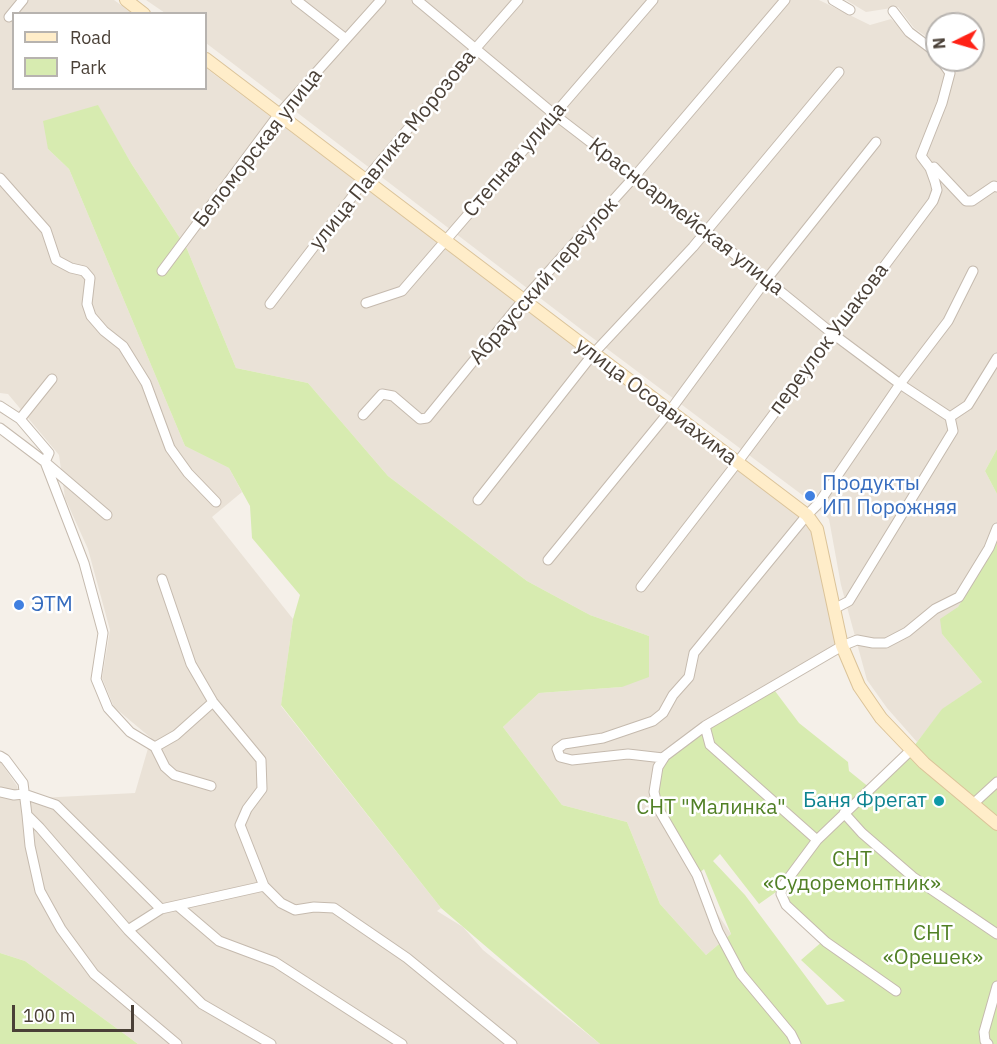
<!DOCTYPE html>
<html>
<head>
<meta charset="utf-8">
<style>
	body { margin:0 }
	#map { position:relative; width:997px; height:1044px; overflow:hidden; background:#f5f0e9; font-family:"IBM Plex Sans",sans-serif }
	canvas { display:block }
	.legend { position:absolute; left:12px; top:12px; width:195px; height:78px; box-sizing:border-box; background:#fff; border:2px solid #b7b3af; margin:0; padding:8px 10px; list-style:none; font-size:18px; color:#4a4037 }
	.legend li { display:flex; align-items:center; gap:12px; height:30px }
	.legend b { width:30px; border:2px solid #b7b3af }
	.north { position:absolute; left:925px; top:12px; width:60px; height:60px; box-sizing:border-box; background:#fff; border:2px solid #b7b3af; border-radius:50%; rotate:265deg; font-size:16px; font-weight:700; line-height:24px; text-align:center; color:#4a4037 }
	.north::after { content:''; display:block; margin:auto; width:21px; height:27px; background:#ff2216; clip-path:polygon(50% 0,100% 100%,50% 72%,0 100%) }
	.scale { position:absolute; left:12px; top:1005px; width:122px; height:27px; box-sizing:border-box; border:3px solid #4a4037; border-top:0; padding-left:8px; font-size:18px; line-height:21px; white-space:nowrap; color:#4a4037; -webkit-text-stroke:4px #fff; paint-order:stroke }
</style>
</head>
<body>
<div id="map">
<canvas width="997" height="1044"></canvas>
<ul class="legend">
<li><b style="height:8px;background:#ffedc9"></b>Road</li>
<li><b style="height:16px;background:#d7ebb0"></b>Park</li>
</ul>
<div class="north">N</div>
<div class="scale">100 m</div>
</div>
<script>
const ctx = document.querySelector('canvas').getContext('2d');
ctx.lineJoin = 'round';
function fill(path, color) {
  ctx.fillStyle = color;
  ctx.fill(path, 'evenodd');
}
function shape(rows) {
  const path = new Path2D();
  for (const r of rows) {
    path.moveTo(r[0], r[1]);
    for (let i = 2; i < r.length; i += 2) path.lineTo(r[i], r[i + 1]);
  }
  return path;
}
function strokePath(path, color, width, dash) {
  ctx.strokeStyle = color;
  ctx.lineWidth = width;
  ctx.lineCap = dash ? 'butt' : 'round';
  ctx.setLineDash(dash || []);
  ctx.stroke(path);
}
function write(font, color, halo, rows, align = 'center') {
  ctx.font = font + ' "IBM Plex Sans",sans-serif';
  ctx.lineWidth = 5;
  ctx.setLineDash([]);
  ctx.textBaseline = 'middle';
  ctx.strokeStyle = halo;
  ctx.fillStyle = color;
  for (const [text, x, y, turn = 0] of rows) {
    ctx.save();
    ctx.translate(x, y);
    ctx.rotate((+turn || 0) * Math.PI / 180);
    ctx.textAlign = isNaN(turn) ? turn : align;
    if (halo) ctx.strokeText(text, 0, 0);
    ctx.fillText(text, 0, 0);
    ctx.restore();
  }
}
const residential = shape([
	[0,0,114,0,132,13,14,14,14,88,206,88,206,68,786,505,808,526,817,544,836,645,718,713,662,751,653,780,695,880,731,934,706,955,660,904,627,822,562,805,503,727,539,693,622,687,649,636,590,615,527,581,388,476,308,383,236,368,187,249,131,163,98,106,48,149,69,169,185,446,229,468,242,492,212,517,293,619,281,706,441,908,437,911,463,927,483,950,600,1044,138,1044,25,961,0,953,0,761,17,786,20,799,135,793,151,738,114,707,102,678,110,630,88,549,65,498,59,455,8,394,0,393],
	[146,0,819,0,870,25,891,19,929,53,937,47,937,60,973,60,973,24,937,24,937,44,914,28,898,7,866,12,846,0,997,0,997,449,985,471,997,494,997,542,942,634,982,682,943,709,917,742,887,708,867,680,841,585,829,519,809,500,582,330,206,43,206,14,165,13]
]);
const green = shape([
	[98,105,131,163,187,249,236,368,308,383,388,476,527,581,590,615,649,636,649,677,622,687,539,693,503,727,562,805,627,822,660,904,706,955,731,934,704,869,697,875,654,792,665,756,772,687,799,723,848,762,849,771,870,788,911,750,942,709,982,682,942,634,940,619,958,607,997,542,997,1044,600,1044,441,908,281,705,293,619,300,595,252,538,250,506,229,468,185,446,69,169,48,149,43,121],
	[720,854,759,904,776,892,781,894,824,940,801,960,845,1001,827,1005,745,895,713,861],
	[997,449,997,494,985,471],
	[0,953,25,961,138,1044,0,1044]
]);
const street = shape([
	[296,0,346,39],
	[417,0,555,115,706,231,833,334,900,384,950,417,953,431,849,601,834,609],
	[833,0,850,10],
	[893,11,909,32,933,50,937,55],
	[9,17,23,0],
	[930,168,934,167,966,201,972,201,994,186,997,187],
	[0,178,46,230,56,260,71,268,84,271,90,278,87,304,91,316,104,331,123,346,146,383,170,448,188,473,216,502],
	[162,271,279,114,381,0],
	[366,303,402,291,653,0],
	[270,304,365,180,476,48,518,0],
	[0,406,20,419,49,453,45,462,107,515],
	[363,415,382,394,393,396,420,419,427,418,523,300,635,176,785,0],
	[950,417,968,405,997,358],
	[20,419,52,379],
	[0,428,45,462,84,563,103,633,96,679,108,708,130,732,155,747,165,767,174,775,211,786],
	[478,500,593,354,693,247,839,72],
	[548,560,669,412,766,280,876,142],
	[162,579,191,664,213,702,261,760,262,789,247,809,240,825,264,886,281,903,295,910,314,907,334,908,407,958,512,1044],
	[641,587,737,463,933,201,937,190,935,182,930,168,921,156,942,103,950,73,941,60],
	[705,726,710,745,817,840],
	[155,747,176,735,213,702],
	[0,756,5,759,23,783,27,815,40,828,128,930,202,1004,271,1044],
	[663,758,628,754,572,760,560,757,557,749,564,744,603,738,653,721,663,713,673,695,689,677,694,653,807,515,818,504,900,384,948,321,973,271],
	[0,792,14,795,24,794,56,805,161,909],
	[973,804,997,782],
	[844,813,862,833,913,877,997,934],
	[27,815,30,846,40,891,61,929,94,974,177,1044],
	[178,906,219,941,275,962,402,1044],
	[128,930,161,909,264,886],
	[896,991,826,942,786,905,781,894,782,887,817,840,911,750],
	[796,1044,791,1034,741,974,718,931,697,875,658,808,654,792,658,767,665,756,705,726,842,646,857,640,873,643,886,643,907,632,935,609,959,597,989,548,997,528],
	[988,1044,985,1041,984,1032,997,986]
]);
const secondary = shape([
	[126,0,144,14],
	[206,59,807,515,817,529,842,646,859,686,881,718,924,763,997,824]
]);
const markers = [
	[810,496,6,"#3f7fe0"],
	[19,605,6,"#3f7fe0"],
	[939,801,6,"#0f9aa8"]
];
const streetNames = [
	["Беломорская улица",258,148,-52],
	["улица Павлика Морозова",393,150,-51],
	["Степная улица",515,160,-49],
	["Красноармейская улица",686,217,38],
	["Абраусский переулок",544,281,-49],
	["переулок Ушакова",829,339,-53],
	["улица Осоавиахима",656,402,37]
];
const shopNames = [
	["Продукты",822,484],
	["ИП Порожняя",822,508],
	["ЭТМ",31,605]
];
const cultureNames = [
	["Баня Фрегат",927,801]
];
const parkNames = [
	["СНТ \"Малинка\"",711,808],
	["СНТ",852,860],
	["«Судоремонтник»",852,884],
	["СНТ",933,934],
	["«Орешек»",933,958]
];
fill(residential, '#eae2d7');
fill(green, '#d7ebb0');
strokePath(street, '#c5baae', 11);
strokePath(secondary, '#dbc399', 14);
strokePath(street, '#fff', 9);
strokePath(secondary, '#ffedc9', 12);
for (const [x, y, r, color] of markers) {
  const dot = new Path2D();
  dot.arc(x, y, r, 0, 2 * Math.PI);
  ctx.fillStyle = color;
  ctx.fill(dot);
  strokePath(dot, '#fff', 2);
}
write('21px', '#4a4037', '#fff', streetNames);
write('21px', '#366cbe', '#fff', shopNames, 'left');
write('21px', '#0d838f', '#fff', cultureNames, 'right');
write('21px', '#518026', '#fff', parkNames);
</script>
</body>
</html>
